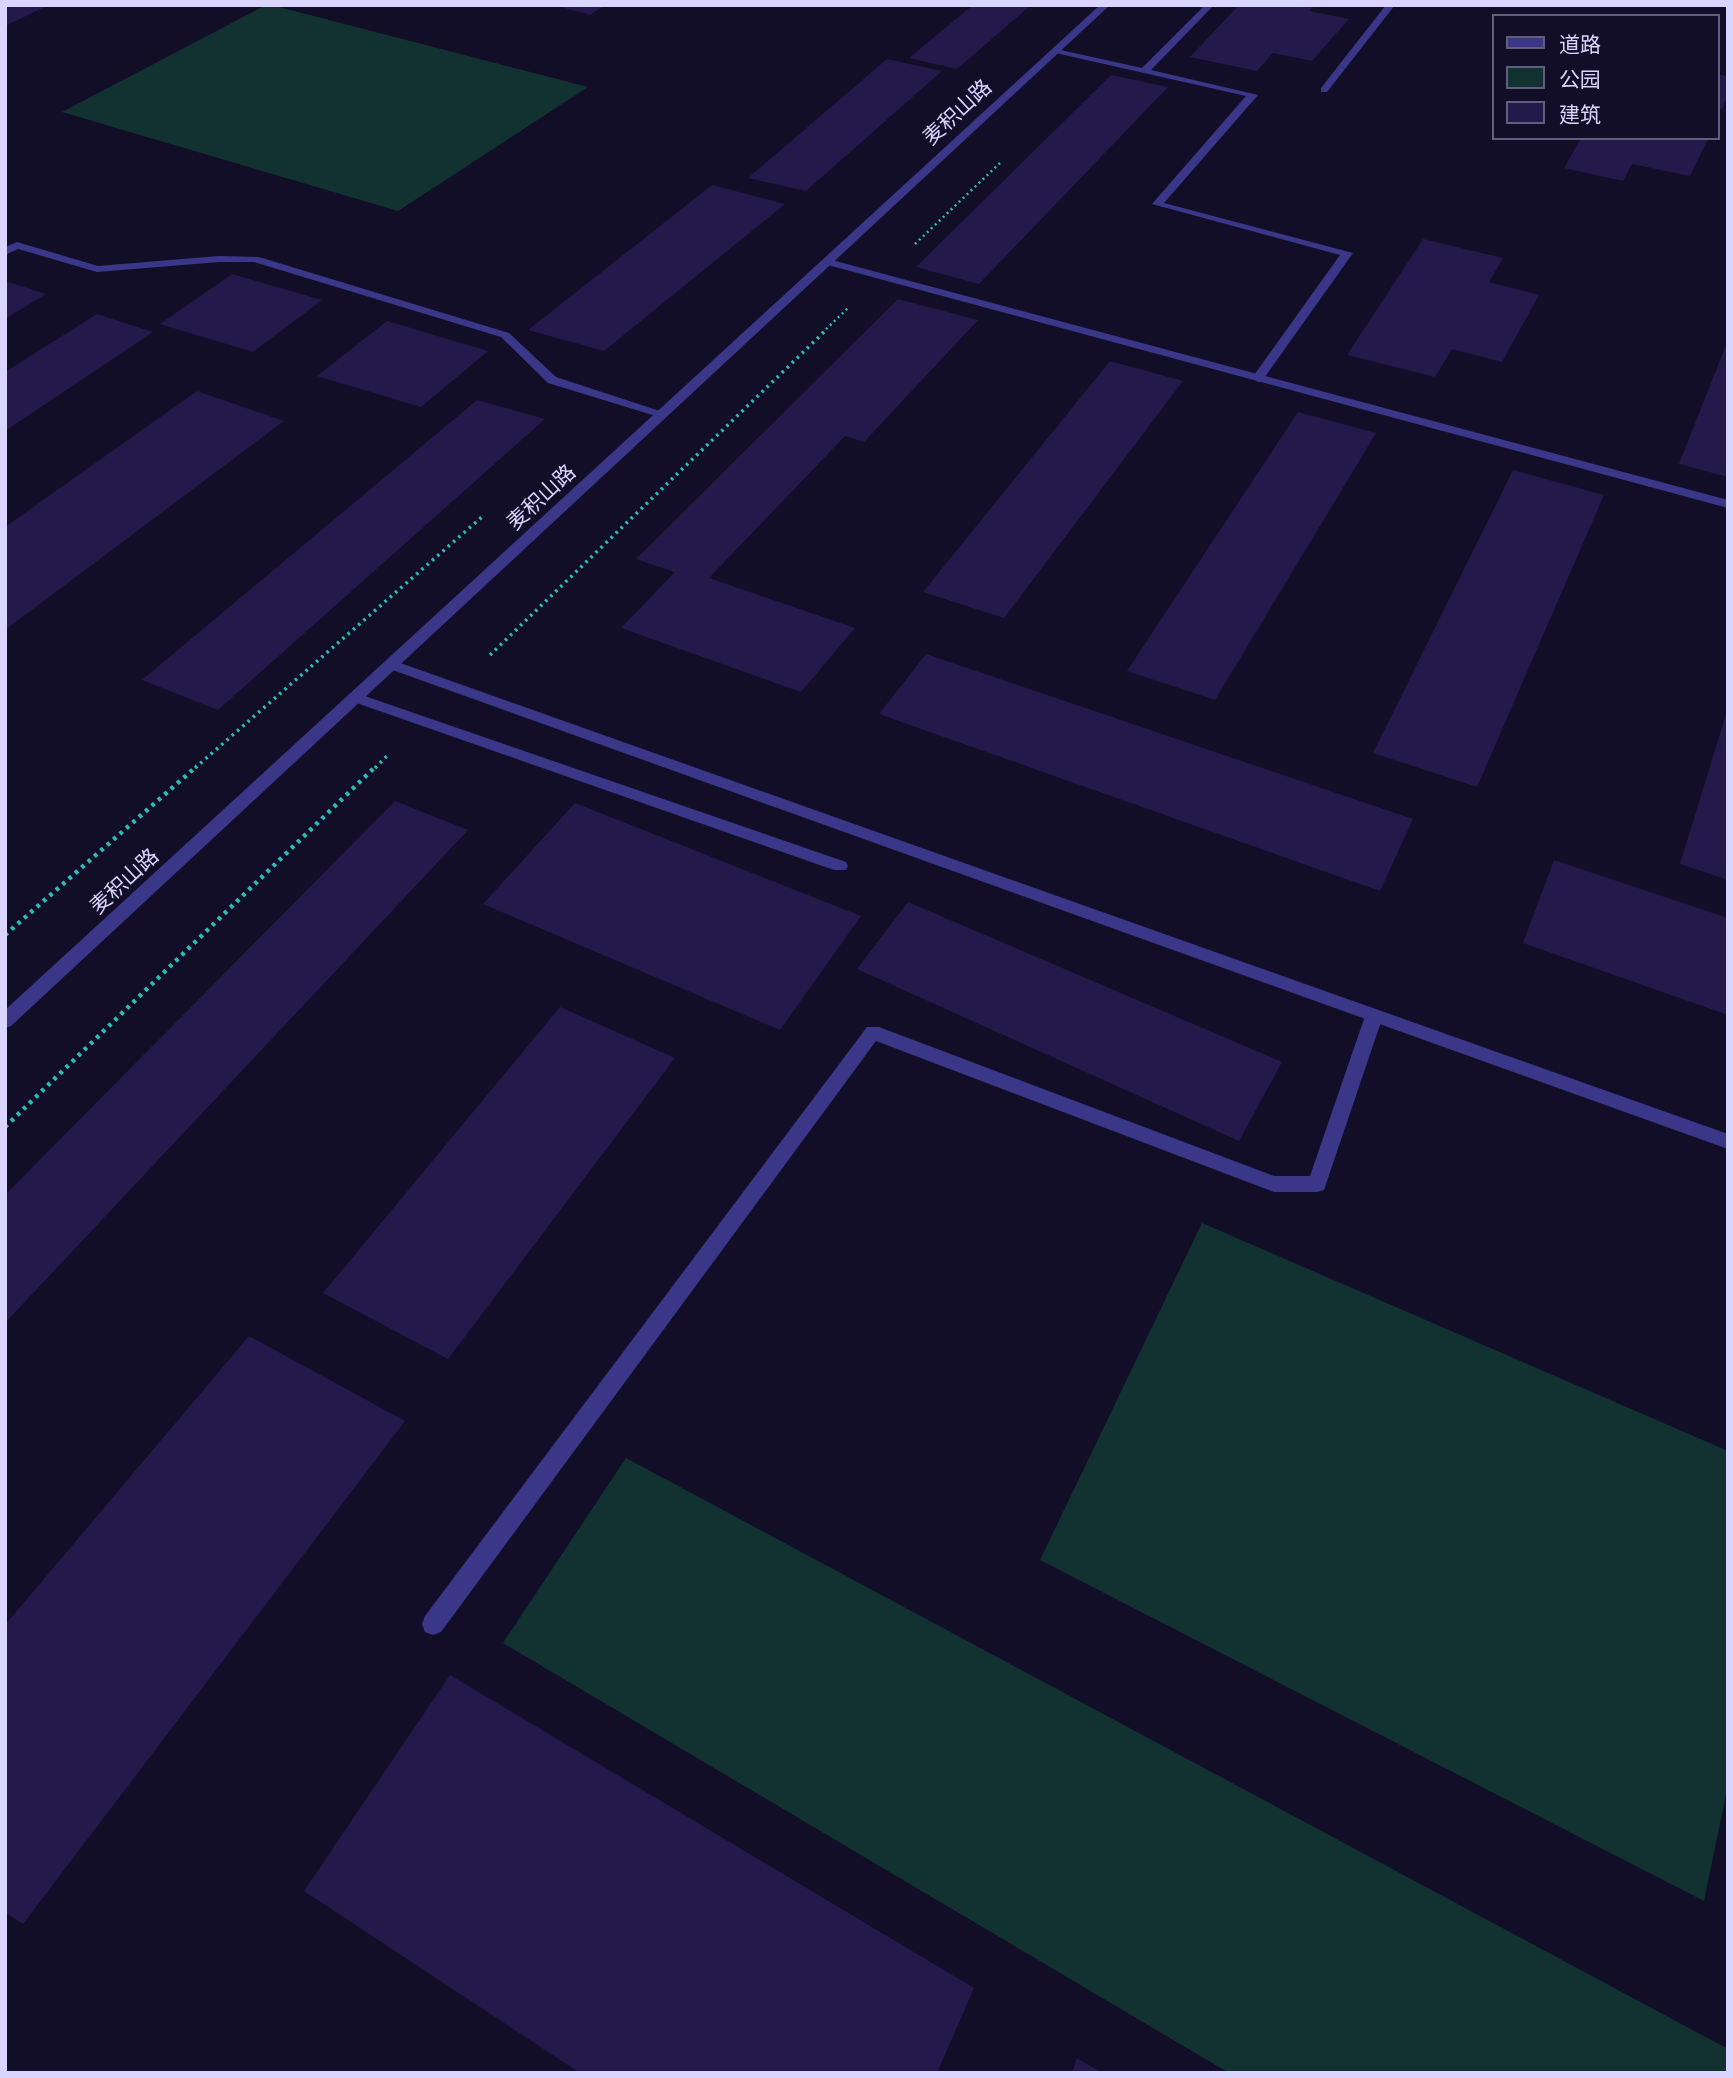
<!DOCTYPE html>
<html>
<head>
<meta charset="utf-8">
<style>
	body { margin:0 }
	#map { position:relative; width:1733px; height:2078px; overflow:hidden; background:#130e28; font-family:Manrope,"Noto Sans SC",sans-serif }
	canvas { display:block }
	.frame { position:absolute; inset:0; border:7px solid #dad5ff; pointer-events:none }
	.legend { position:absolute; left:1492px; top:14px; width:228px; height:126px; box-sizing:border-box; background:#130e28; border:2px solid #635e7e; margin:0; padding:9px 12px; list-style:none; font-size:21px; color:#dad5ff }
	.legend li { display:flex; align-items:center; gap:14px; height:35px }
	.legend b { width:35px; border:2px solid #635e7e }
</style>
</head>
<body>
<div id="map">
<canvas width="1733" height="2078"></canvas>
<div class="frame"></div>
<ul class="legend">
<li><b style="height:9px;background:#3a3789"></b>道路</li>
<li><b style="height:19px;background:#113231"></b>公园</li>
<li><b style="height:19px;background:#23194a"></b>建筑</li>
</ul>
</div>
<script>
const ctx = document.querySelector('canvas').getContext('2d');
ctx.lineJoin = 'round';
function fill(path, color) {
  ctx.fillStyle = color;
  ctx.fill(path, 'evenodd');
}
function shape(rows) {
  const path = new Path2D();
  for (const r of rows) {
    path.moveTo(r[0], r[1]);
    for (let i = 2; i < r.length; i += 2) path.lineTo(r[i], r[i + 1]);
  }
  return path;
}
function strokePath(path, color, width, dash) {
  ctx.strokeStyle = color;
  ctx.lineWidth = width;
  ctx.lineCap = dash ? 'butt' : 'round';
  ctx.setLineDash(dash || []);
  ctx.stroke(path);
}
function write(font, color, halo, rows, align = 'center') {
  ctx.font = font + ' Manrope,"Noto Sans SC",sans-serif';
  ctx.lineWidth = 7;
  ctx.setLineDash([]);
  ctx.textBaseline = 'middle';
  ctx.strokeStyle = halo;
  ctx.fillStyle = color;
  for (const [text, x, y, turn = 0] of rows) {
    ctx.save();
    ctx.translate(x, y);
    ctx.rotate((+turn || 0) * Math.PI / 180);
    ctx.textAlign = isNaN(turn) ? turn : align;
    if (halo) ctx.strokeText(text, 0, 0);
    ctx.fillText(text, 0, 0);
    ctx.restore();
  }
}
const green = shape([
	[266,5,271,5,588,87,398,211,62,112],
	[1202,1223,1728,1451,1728,1785,1704,1901,1040,1560],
	[626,1458,1728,2049,1728,2073,1229,2073,503,1643]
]);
const building = shape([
	[5,5,49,5,5,26],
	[554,5,605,5,590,15],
	[973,5,1031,5,957,69,909,58],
	[1239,5,1314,5,1309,11,1349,19,1312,61,1273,53,1257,71,1190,57],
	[887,59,942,71,806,191,748,178],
	[1717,74,1728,76,1728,96,1722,109,1717,108],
	[1111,75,1168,87,979,284,916,267],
	[1581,138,1703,138,1708,139,1690,176,1632,164,1623,181,1564,168],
	[712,185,785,204,604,351,528,330],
	[1423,239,1503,258,1489,282,1539,295,1502,362,1452,349,1435,377,1347,355],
	[232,274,322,300,253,352,160,324],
	[5,281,46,294,5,319],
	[898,299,978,320,864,442,845,436,709,578,855,628,801,692,621,628,675,572,636,559],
	[97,314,153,332,5,431,5,372],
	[387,321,488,351,421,407,317,376],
	[1728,340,1728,477,1679,464],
	[1110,361,1183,381,1004,618,923,592],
	[197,391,284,421,5,630,5,527],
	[477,400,545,419,218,710,142,680],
	[1298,412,1376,433,1215,700,1127,671],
	[1513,470,1604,495,1477,787,1373,753],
	[926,654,1413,819,1380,891,879,714],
	[1727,711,1728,711,1728,880,1680,864],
	[395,801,468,830,5,1323,5,1195],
	[575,803,861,916,780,1030,483,904],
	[1554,860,1728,918,1728,1015,1523,943],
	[908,902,1282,1062,1239,1141,857,969],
	[560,1007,675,1058,448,1359,323,1293],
	[249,1336,405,1421,23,1924,5,1912,5,1625],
	[450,1675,974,1988,937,2073,580,2073,304,1891],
	[1077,2058,1102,2073,1072,2073]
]);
const pathFar2 = shape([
	[915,244,1000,163],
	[822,333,848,308]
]);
const pathFar1 = shape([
	[490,655,824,332],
	[195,768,483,516],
	[375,768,389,754]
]);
const path = shape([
	[5,935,197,766],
	[5,1127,376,766]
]);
const service = shape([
	[1205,5,1214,5,1151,70,1258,95,1164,203,1353,253,1262,381,1258,382,1252,378,1340,255,1152,204,1246,96,1051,52,1056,49,1142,68,1205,5],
	[1386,5,1395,5,1327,92,1321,92,1321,88,1386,5],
	[17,242,98,266,219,256,259,257,509,333,556,377,669,414,663,418,659,417,548,383,501,337,254,262,219,262,97,272,18,249,5,255,5,247,17,242],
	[356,693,846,862,848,866,846,870,834,870,351,701,349,698,351,695,356,693],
	[1374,1009,1380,1011,1383,1016,1326,1184,1324,1190,1317,1192,1274,1192,876,1041,441,1632,433,1635,425,1632,422,1624,425,1616,867,1027,879,1027,1274,1176,1310,1176,1365,1016,1368,1011,1374,1009]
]);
const minor = shape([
	[828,259,1728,500,1728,508,824,264,822,262,828,259],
	[392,660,1728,1134,1728,1149,387,668,385,665,392,660]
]);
const tertiary = shape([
	[1100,5,1110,5,11,1026,5,1028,5,1010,1100,5]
]);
const farStreetnames = [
	["麦积山路",958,113,-43],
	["麦积山路",542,498,-43],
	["麦积山路",125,882,-43]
];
fill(green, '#113231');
fill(building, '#23194a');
strokePath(pathFar2, '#29bfb6', 2.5, [2, 3.5]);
strokePath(pathFar1, '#29bfb6', 3.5, [2.5, 4.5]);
strokePath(path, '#29bfb6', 4.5, [3.5, 5]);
fill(service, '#3a3789');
fill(minor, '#3a3789');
fill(tertiary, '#3a3789');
write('21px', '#dad5ff', '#130e28', farStreetnames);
</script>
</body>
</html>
